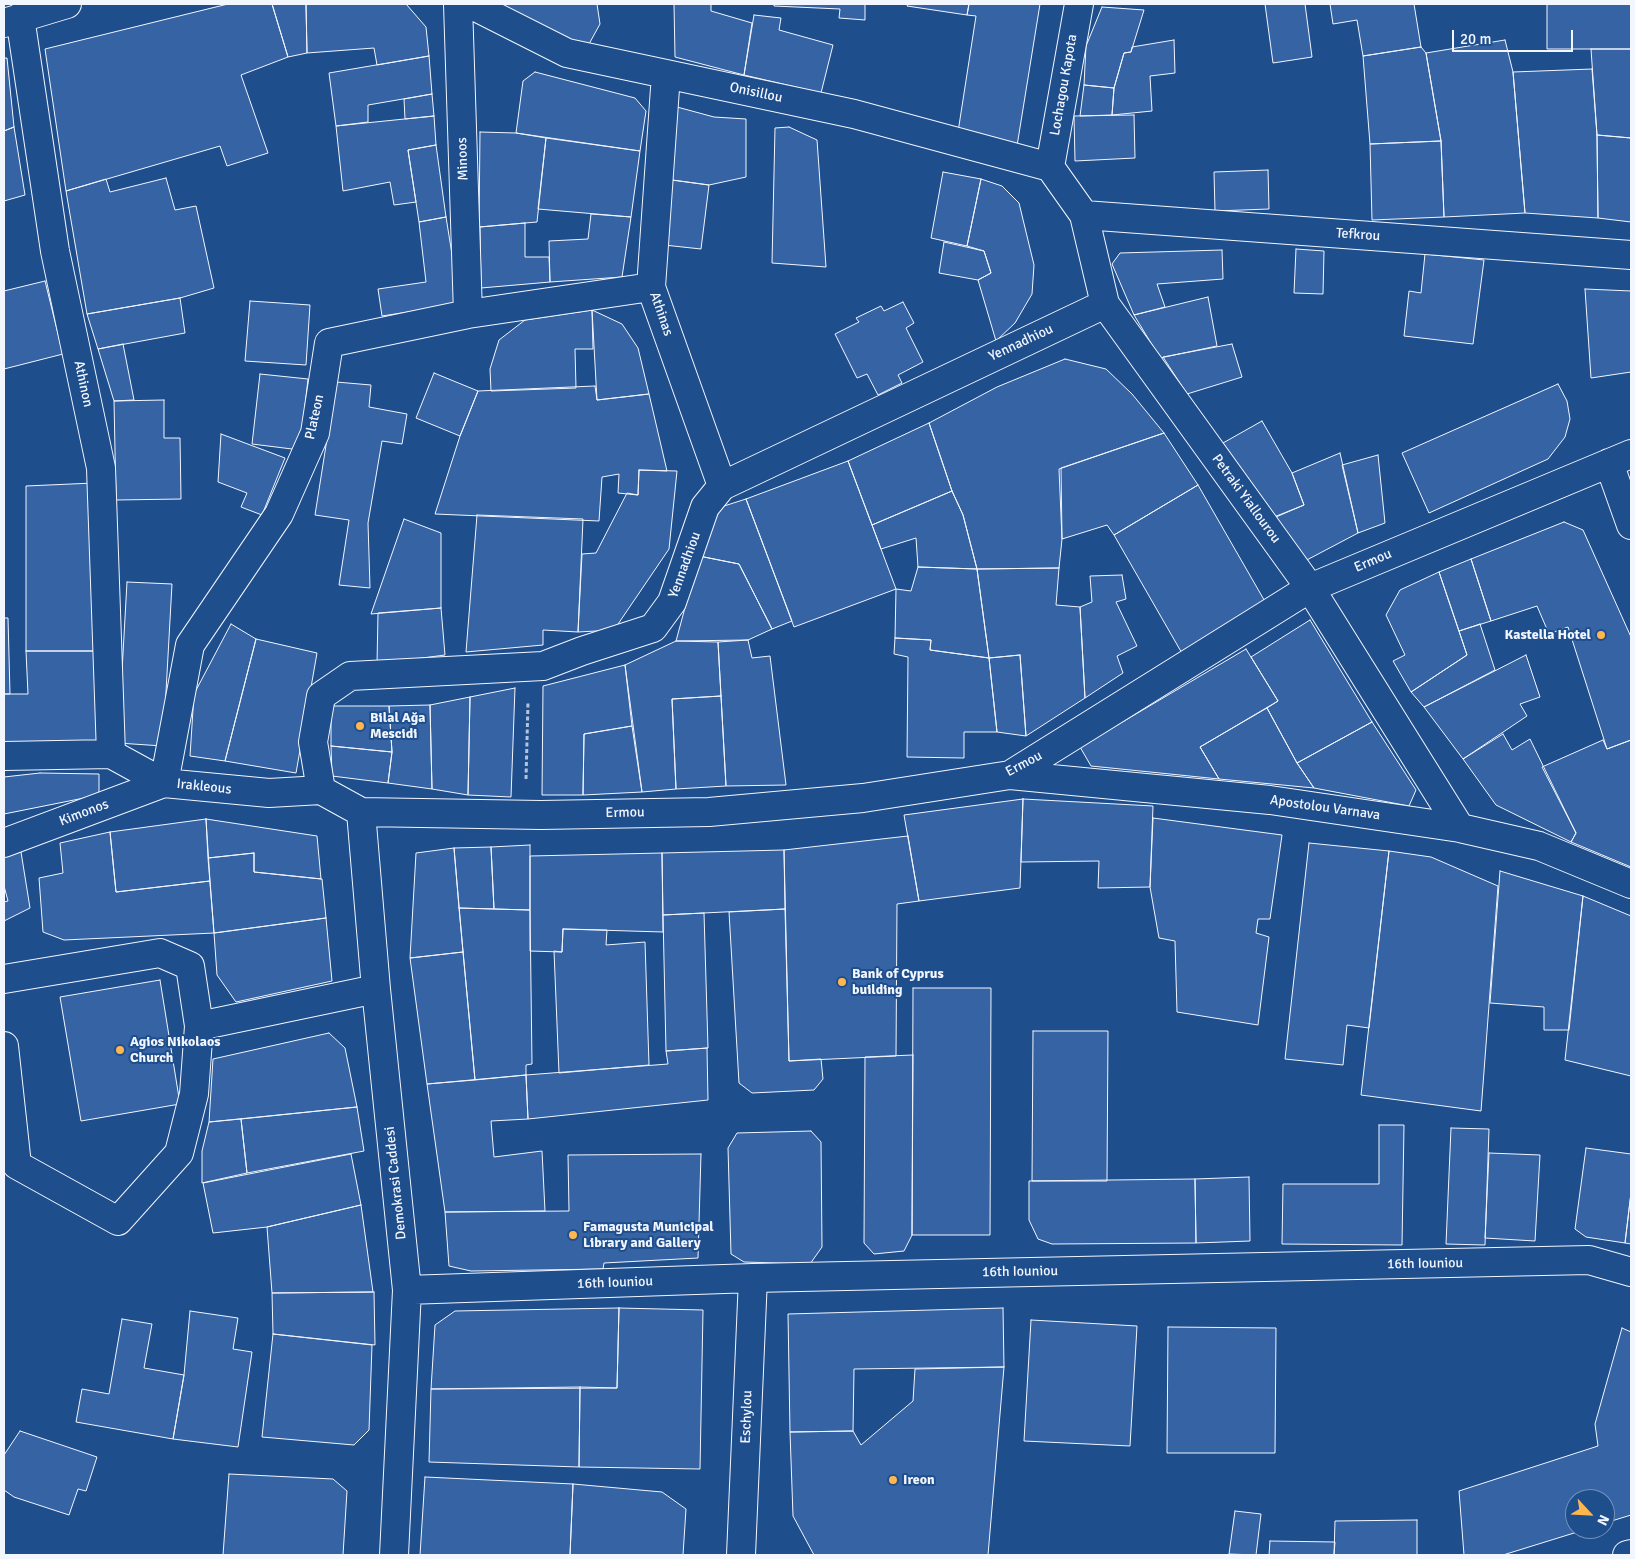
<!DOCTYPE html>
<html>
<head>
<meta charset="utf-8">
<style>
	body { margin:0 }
	#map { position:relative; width:1635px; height:1559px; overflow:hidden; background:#1f4e8c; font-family:Signika,sans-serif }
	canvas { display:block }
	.frame { position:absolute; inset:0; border:5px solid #f2f6ff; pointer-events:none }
	.north { position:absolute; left:1565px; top:1489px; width:50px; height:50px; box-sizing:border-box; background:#1f4e8c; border:1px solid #7391ba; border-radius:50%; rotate:115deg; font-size:14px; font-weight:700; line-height:20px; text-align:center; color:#f2f6ff }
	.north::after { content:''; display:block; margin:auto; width:18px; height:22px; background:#ffb74d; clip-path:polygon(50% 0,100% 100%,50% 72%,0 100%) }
	.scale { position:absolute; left:1452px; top:30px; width:121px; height:22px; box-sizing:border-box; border:2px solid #f2f6ff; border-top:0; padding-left:6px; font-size:15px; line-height:18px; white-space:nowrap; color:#f2f6ff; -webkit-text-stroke:4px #1f4e8c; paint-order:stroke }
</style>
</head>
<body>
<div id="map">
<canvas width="1635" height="1559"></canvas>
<div class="frame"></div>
<div class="north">N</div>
<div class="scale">20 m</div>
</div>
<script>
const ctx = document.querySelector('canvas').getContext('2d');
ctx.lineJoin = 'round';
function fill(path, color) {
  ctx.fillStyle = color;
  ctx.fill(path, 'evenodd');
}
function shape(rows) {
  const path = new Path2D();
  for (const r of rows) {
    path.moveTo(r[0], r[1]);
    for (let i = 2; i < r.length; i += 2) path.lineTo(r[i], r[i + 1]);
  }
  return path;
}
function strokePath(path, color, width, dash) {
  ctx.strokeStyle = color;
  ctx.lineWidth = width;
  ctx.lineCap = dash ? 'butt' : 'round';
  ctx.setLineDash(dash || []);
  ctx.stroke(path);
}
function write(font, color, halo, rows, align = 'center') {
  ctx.font = font + ' Signika,sans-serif';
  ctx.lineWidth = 4;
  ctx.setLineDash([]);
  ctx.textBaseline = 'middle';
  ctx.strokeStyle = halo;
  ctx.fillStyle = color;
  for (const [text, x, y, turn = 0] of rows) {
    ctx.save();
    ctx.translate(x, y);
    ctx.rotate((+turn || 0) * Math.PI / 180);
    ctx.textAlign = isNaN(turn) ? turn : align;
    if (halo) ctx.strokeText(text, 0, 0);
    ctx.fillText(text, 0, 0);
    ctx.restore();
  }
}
const building = shape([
	[228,4,272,4,288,57,241,75,268,153,227,166,220,146,66,191,45,49,228,4],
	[272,4,306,4,307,53,288,57,272,4],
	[306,4,406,4,426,27,429,56,377,65,374,48,307,53,306,4],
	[499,4,597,4,600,24,589,44,523,28,499,4],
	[674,4,711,4,711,11,752,23,744,75,675,57,674,4],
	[774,4,865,4,865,20,839,18,840,9,774,6,774,4],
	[908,4,969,4,967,15,907,6,908,4],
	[969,4,1040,4,1017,146,958,132,976,16,967,15,969,4],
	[1265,4,1305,4,1312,57,1273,63,1265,4],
	[1330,4,1414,4,1421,47,1363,56,1357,20,1333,24,1330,4],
	[1547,4,1631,4,1631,49,1547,49,1547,4],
	[1102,7,1144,10,1131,52,1124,53,1114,88,1084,85,1086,46,1102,7],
	[754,15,781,18,779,30,833,45,821,93,744,75,754,15],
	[1174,40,1175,73,1150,76,1152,111,1112,115,1114,88,1124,53,1131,52,1132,47,1174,40],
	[1505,40,1513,72,1525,213,1444,217,1441,141,1426,53,1505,40],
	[1421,47,1426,53,1441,141,1370,144,1363,56,1421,47],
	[1591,49,1631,49,1631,138,1597,135,1591,49],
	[429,56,432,94,368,105,368,122,336,126,329,73,429,56],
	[4,58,7,58,14,127,4,131,4,58],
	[1592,69,1597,135,1598,218,1525,213,1513,72,1592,69],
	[535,72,635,98,646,111,640,151,516,133,523,81,535,72],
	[1084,85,1114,88,1112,115,1080,116,1084,85],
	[432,94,434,116,405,119,404,99,432,94],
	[677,107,714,117,746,119,746,177,709,185,672,180,677,107],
	[1134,115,1135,158,1075,161,1074,116,1134,115],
	[434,116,436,145,408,150,416,202,394,205,390,182,343,191,336,126,434,116],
	[14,127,25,195,4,201,4,131,14,127],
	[789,127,817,140,826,267,772,263,775,128,789,127],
	[480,132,516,133,546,138,537,222,479,227,480,132],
	[1597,135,1631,138,1631,222,1598,218,1597,135],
	[546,138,640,151,631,217,538,209,546,138],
	[1441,141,1444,217,1372,220,1370,144,1441,141],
	[436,145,446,217,419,222,408,150,436,145],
	[1268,170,1269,209,1215,211,1214,172,1268,170],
	[943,172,981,179,967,246,931,238,943,172],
	[166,178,175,210,196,206,214,288,180,298,87,314,66,191,106,179,110,192,166,178],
	[981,179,1002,186,1019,203,1034,265,1032,294,1015,323,996,341,978,280,991,273,984,251,967,246,981,179],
	[672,180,709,185,701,249,664,245,672,180],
	[591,214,631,217,622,277,550,282,549,241,588,239,591,214],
	[446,217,460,304,382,316,378,289,426,282,419,222,446,217],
	[525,223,525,257,549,257,550,282,481,288,480,227,525,223],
	[944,242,984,251,991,273,978,280,939,273,944,242],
	[1296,249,1324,251,1323,294,1294,293,1296,249],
	[1222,250,1223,279,1157,284,1165,307,1134,315,1112,264,1120,253,1222,250],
	[1425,254,1484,260,1473,344,1404,336,1409,291,1421,293,1425,254],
	[45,281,63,354,4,369,4,291,45,281],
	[1585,289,1631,291,1631,372,1591,378,1585,289],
	[1208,297,1217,346,1160,358,1134,315,1208,297],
	[180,298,185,333,98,349,87,314,180,298],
	[250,301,310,305,306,365,245,361,250,301],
	[903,302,914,323,906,328,923,362,898,375,902,383,878,395,867,374,857,378,835,334,859,322,856,318,881,306,884,311,903,302],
	[592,310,593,349,575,349,576,388,491,391,490,369,499,340,525,320,592,310],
	[592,310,622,324,638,348,649,394,597,400,592,310],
	[123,344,134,400,114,401,98,349,123,344],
	[1232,344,1242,377,1187,394,1163,357,1232,344],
	[1065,359,1106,369,1132,394,1164,433,1061,468,1062,539,1059,568,977,569,963,515,952,491,929,423,997,387,1065,359],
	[434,373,478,391,460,436,416,418,434,373],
	[260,374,308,379,300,450,252,444,260,374],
	[336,382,371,385,369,407,407,414,402,444,382,441,368,523,370,588,339,585,349,520,315,515,336,382],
	[1558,384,1567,401,1570,419,1565,437,1548,459,1429,513,1402,453,1558,384],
	[595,386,597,400,649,394,667,471,639,470,638,495,618,493,619,474,602,477,599,521,435,514,460,436,478,391,595,386],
	[164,400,164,438,180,438,181,499,116,500,114,401,164,400],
	[1262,421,1292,473,1304,505,1276,517,1223,443,1262,421],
	[929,423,952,491,872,525,848,461,929,423],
	[1164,433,1198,485,1114,535,1107,525,1062,539,1059,469,1164,433],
	[221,434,285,458,262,515,241,507,247,493,218,482,221,434],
	[1340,453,1358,533,1303,562,1274,517,1304,505,1292,473,1340,453],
	[1378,455,1385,523,1358,533,1342,465,1378,455],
	[848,461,896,589,794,627,746,499,848,461],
	[639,470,677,471,669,549,614,630,578,632,582,554,596,553,627,493,638,495,639,470],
	[94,483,97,651,26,651,26,486,94,483],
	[1198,485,1267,605,1183,655,1114,535,1198,485],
	[952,491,963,515,977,569,918,567,916,538,881,549,872,525,952,491],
	[746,499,792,621,772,629,739,564,699,556,721,507,746,499],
	[477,515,583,519,578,632,543,630,543,645,466,652,477,515],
	[404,519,441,533,441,608,371,614,404,519],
	[1564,522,1583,530,1631,637,1631,740,1607,749,1568,627,1549,634,1537,606,1491,621,1471,559,1564,522],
	[699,556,739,564,772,629,748,640,676,641,699,556],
	[1471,559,1491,621,1459,631,1439,572,1471,559],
	[918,567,977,569,989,658,930,650,931,640,895,638,896,589,911,591,918,567],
	[1059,568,1056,605,1080,607,1085,698,1026,736,1020,655,989,658,977,569,1059,568],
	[1439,572,1467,655,1411,692,1393,661,1405,655,1386,615,1400,590,1439,572],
	[1122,575,1126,599,1116,602,1137,646,1117,656,1123,673,1085,698,1080,607,1092,602,1090,576,1122,575],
	[127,582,172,584,163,746,118,743,127,582],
	[441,608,445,655,377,664,378,613,441,608],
	[4,618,8,618,10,694,4,694,4,618],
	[1310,620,1372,722,1297,763,1267,708,1278,701,1251,657,1310,620],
	[231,624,256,639,225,761,190,756,194,694,231,624],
	[1480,624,1495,670,1424,707,1411,692,1467,655,1459,631,1480,624],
	[895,638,931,640,930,650,989,658,997,732,964,732,964,758,907,757,908,657,894,654,895,638],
	[256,639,317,653,296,773,225,761,256,639],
	[748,640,752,658,770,656,786,785,726,786,718,642,748,640],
	[676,641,718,642,721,696,672,699,676,789,642,792,625,665,676,641],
	[1246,649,1278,701,1200,747,1219,779,1091,766,1080,747,1246,649],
	[26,651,97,651,99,745,4,745,4,694,28,694,26,651],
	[1020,655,1026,736,997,732,989,658,1020,655],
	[1526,655,1540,697,1520,704,1527,716,1463,759,1424,707,1526,655],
	[625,665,632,726,584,734,583,795,542,795,543,686,625,665],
	[515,688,511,797,468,795,470,697,515,688],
	[721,696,726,786,676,789,672,699,721,696],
	[470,697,468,795,432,789,430,705,470,697],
	[430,705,432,789,388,783,392,752,389,706,430,705],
	[331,706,389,706,392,752,331,746,331,706],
	[1267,708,1297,763,1314,788,1219,779,1200,747,1267,708],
	[1372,722,1416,790,1409,806,1314,788,1297,763,1372,722],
	[632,726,642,792,583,795,584,734,632,726],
	[1503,734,1512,750,1530,739,1576,833,1571,842,1496,805,1463,759,1503,734],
	[1603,740,1607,749,1631,740,1631,867,1571,842,1576,833,1542,767,1603,740],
	[331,746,392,752,388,783,332,776,331,746],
	[40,773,99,774,99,795,4,814,4,777,40,773],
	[1023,799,1020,888,919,901,904,815,1023,799],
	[1023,799,1153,806,1150,887,1098,888,1099,861,1021,862,1023,799],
	[1153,818,1282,835,1270,919,1258,919,1256,933,1269,937,1258,1025,1177,1012,1175,941,1159,938,1150,887,1153,818],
	[206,819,317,836,321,879,254,872,254,853,208,858,206,819],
	[206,819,210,881,116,892,110,832,206,819],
	[110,832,116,892,210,881,214,933,64,940,43,932,39,878,63,873,60,843,110,832],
	[908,836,919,901,897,904,896,1056,789,1061,784,850,908,836],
	[1309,843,1389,851,1369,1028,1347,1025,1343,1065,1285,1059,1309,843],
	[530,845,530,910,494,909,491,847,530,845],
	[491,847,494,909,459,908,454,848,491,847],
	[454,848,463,952,410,958,416,853,454,848],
	[784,850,785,909,663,915,662,853,784,850],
	[1389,851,1431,857,1498,886,1481,1111,1361,1095,1389,851],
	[21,852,30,908,4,921,4,902,8,901,4,886,4,857,21,852],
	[254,853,254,872,322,879,326,918,214,933,208,858,254,853],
	[662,853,663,932,563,929,562,952,530,951,530,856,662,853],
	[1500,871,1583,896,1569,1030,1544,1030,1544,1007,1490,1003,1500,871],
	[1583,896,1631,916,1631,1076,1565,1060,1583,896],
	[459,908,530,910,532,1064,526,1065,526,1075,475,1080,459,908],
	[785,909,789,1061,821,1059,823,1079,814,1090,752,1093,739,1083,729,912,785,909],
	[704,913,708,1048,666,1051,663,915,704,913],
	[326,918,332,981,236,1002,217,975,214,933,326,918],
	[563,929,607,930,606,945,645,942,649,1065,559,1073,554,951,562,952,563,929],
	[463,952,475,1080,427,1084,410,958,463,952],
	[160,980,180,1104,81,1121,60,997,160,980],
	[913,988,991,988,990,1235,912,1235,913,988],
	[1033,1031,1108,1031,1107,1181,1032,1181,1033,1031],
	[329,1033,345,1048,357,1107,209,1122,213,1059,329,1033],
	[707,1048,708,1100,528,1119,526,1075,668,1064,666,1051,707,1048],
	[913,1055,912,1235,904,1251,874,1254,864,1243,865,1057,913,1055],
	[526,1075,528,1119,491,1121,494,1157,542,1151,545,1211,445,1212,427,1084,526,1075],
	[357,1107,364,1151,247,1173,241,1119,357,1107],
	[241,1119,247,1173,202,1183,202,1151,209,1122,241,1119],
	[1379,1125,1404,1125,1402,1245,1282,1244,1283,1184,1379,1184,1379,1125],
	[1451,1128,1489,1129,1485,1245,1446,1244,1451,1128],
	[811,1131,821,1142,822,1247,810,1264,744,1262,731,1254,728,1148,737,1133,811,1131],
	[1586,1148,1631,1154,1631,1193,1625,1243,1586,1237,1575,1229,1586,1148],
	[1489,1153,1540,1155,1535,1241,1485,1238,1489,1153],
	[351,1154,361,1205,267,1227,213,1233,203,1183,351,1154],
	[701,1154,698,1258,604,1263,603,1269,471,1271,449,1266,445,1212,569,1211,568,1155,701,1154],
	[1249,1177,1250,1241,1196,1243,1195,1179,1249,1177],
	[1195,1179,1196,1243,1052,1244,1038,1239,1029,1220,1029,1181,1195,1179],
	[1631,1193,1631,1244,1625,1243,1631,1193],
	[361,1205,373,1292,272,1293,267,1227,361,1205],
	[374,1292,375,1345,273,1334,272,1293,374,1292],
	[619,1308,703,1310,700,1469,579,1467,580,1387,617,1388,619,1308],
	[619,1308,617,1388,431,1389,435,1325,455,1311,619,1308],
	[1003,1308,1004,1367,854,1369,853,1431,790,1432,788,1314,1003,1308],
	[190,1311,238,1318,233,1349,252,1352,238,1447,173,1439,184,1375,190,1311],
	[122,1319,152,1324,144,1368,184,1375,173,1439,76,1422,82,1389,109,1394,122,1319],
	[1031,1320,1137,1326,1130,1446,1024,1441,1031,1320],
	[1168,1327,1276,1328,1275,1453,1167,1453,1168,1327],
	[1622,1328,1631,1332,1631,1515,1605,1523,1605,1499,1575,1499,1575,1529,1587,1529,1503,1555,1464,1555,1459,1491,1598,1446,1595,1424,1622,1328],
	[273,1334,372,1345,369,1430,354,1445,262,1437,273,1334],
	[1004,1367,988,1555,814,1555,793,1516,790,1432,853,1431,861,1445,913,1401,915,1369,1004,1367],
	[580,1387,579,1467,429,1462,431,1389,580,1387],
	[20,1431,97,1457,86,1491,78,1489,69,1515,14,1497,4,1490,4,1455,20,1431],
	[229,1474,333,1479,347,1491,343,1555,223,1555,229,1474],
	[425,1477,573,1484,570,1555,420,1555,425,1477],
	[573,1484,662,1492,686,1509,683,1555,570,1555,573,1484],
	[1235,1511,1261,1514,1256,1555,1229,1554,1235,1511],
	[1417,1520,1417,1555,1334,1555,1335,1521,1417,1520],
	[1270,1541,1335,1542,1334,1555,1269,1555,1270,1541]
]);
const path = shape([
	[526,779,528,702]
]);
const street = shape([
	[458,4,468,314],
	[470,4,567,53,854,114,1050,167],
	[20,17,55,251,101,468,111,754],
	[4,23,67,4],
	[666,74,651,287,722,486],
	[1050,167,1084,215,1105,304,1310,588,1460,828],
	[1050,167,1079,4],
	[1084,215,1631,255],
	[1609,463,1631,525],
	[4,756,111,754,164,783,269,793,321,790],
	[1010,775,1270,800,1460,828,1539,846,1631,884],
	[321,790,361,812,541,815,709,812,863,798,1010,775,1310,588,1631,454],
	[321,790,313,742,321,696,350,676,543,666,582,651,653,628,672,602,705,507,722,486,1105,304],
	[361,812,376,989,407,1290,394,1555],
	[4,843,164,783,190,645,279,514,315,433,329,343,468,314,651,287],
	[4,979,160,953,190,966,199,1026,376,989],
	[4,1046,17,1165,118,1221,179,1153,194,1094,199,1026],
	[407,1290,753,1278,1589,1260,1631,1272],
	[741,1555,753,1278],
	[1627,1555,1631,1554]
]);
const markers = [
	[1601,635,5,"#ffb74d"],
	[360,726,5,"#ffb74d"],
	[842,982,5,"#ffb74d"],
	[120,1050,5,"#ffb74d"],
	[573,1235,5,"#ffb74d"],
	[893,1480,5,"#ffb74d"]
];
const streetNames = [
	["Lochagou Kapota",1064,85,-80],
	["Onisillou",756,93,12],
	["Minoos",463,159,-92],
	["Tefkrou",1358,235,4],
	["Athinas",661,314,71],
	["Yennadhiou",1021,343,-25],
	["Athinon",83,384,78],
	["Plateon",315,417,-78],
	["Petraki Yiallourou",1246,499,54],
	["Ermou",1373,561,-23],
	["Yennadhiou",685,565,-70],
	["Ermou",1024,764,-28],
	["Irakleous",204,787,6],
	["Apostolou Varnava",1325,808,8],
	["Kimonos",84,813,-21],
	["Ermou",625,813,-1],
	["Demokrasi Caddesi",396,1183,-96],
	["16th Iouniou",1425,1264,-1],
	["16th Iouniou",1020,1272,-1],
	["16th Iouniou",615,1283,-2],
	["Eschylou",747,1417,-88]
];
const poiNames = [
	["Kastella Hotel",1591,635,"right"],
	["Bilal Ağa",370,718],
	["Mescidi",370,734],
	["Bank of Cyprus",852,974],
	["building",852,990],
	["Agios Nikolaos",130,1042],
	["Church",130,1058],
	["Famagusta Municipal",583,1227],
	["Library and Gallery",583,1243],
	["Ireon",903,1480]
];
fill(building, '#3563a3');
strokePath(building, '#f2f6ff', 1);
strokePath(street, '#f2f6ff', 30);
strokePath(path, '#b3c4dc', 3, [4, 2.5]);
strokePath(street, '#1f4e8c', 28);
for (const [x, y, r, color] of markers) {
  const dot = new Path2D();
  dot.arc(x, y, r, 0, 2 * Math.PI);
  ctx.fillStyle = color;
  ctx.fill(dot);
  strokePath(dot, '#1f4e8c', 2);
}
write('14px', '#f2f6ff', '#1f4e8c', streetNames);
write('bold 14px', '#f2f6ff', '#1f4e8c', poiNames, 'left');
</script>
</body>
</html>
